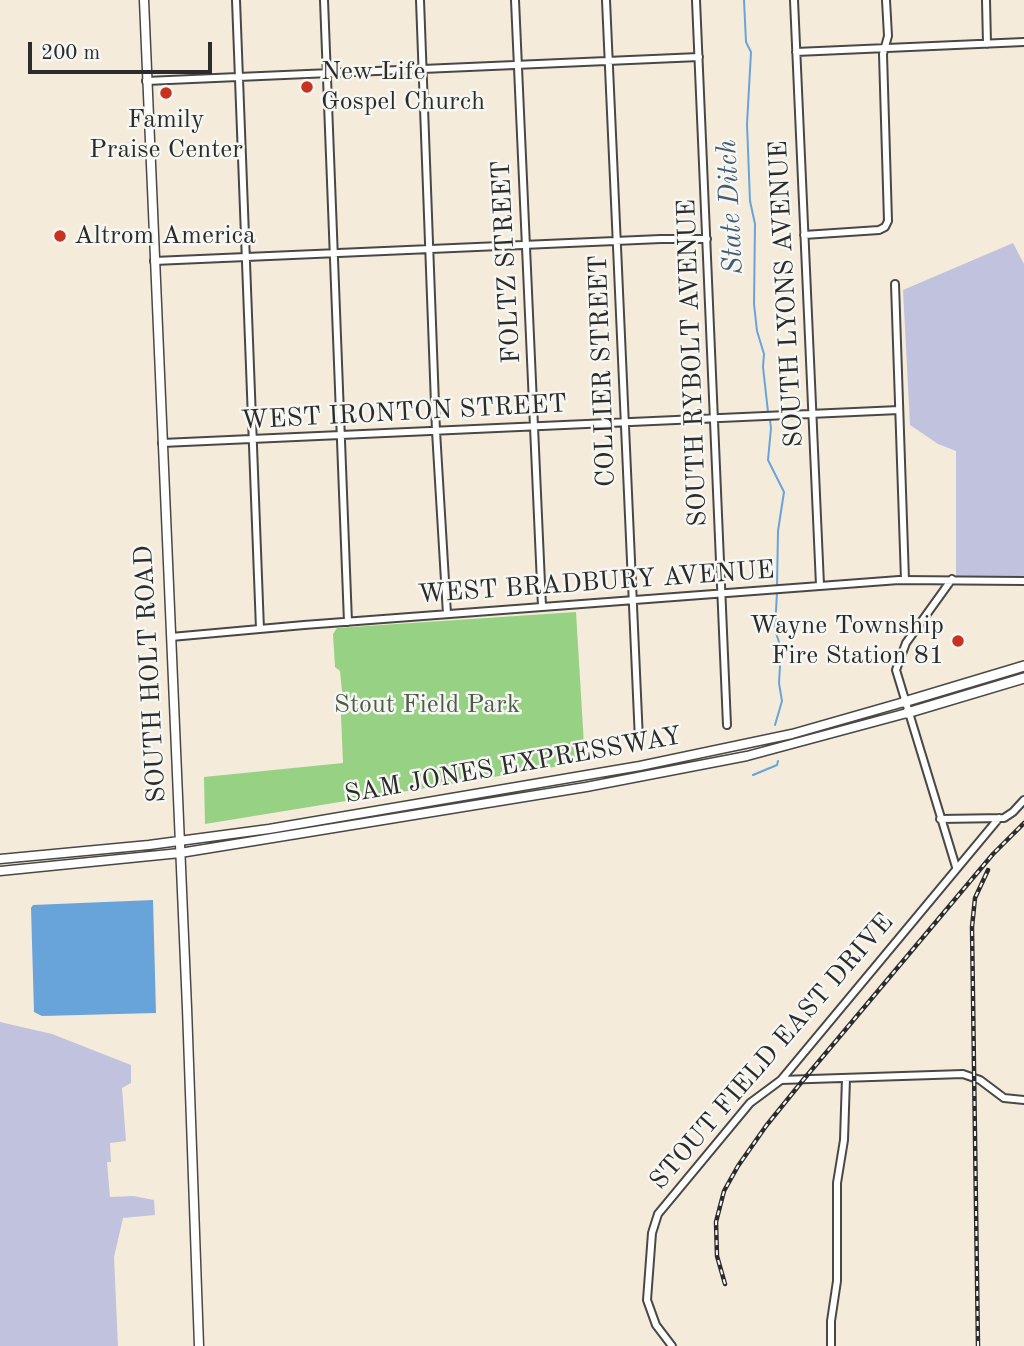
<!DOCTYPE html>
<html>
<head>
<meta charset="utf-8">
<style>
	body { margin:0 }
	#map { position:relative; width:1024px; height:1346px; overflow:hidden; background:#f4ebdb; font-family:"Old Standard TT",serif }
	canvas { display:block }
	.scale { position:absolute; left:28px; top:42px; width:184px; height:32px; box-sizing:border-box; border:4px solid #2b2b2b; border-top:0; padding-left:9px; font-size:21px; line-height:24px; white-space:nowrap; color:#2b2b2b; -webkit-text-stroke:5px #f6f6f2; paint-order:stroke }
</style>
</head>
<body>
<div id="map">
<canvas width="1024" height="1346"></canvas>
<div class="scale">200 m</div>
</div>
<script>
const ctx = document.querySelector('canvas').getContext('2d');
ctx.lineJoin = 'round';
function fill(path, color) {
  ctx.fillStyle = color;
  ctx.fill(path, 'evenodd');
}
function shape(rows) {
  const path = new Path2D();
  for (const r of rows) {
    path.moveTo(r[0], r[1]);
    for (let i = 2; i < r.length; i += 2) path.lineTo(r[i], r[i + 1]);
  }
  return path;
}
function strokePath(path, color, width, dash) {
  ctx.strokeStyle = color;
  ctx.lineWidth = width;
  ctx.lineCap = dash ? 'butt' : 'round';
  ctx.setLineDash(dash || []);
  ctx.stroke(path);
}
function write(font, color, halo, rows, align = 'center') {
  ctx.font = font + ' "Old Standard TT",serif';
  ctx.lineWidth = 5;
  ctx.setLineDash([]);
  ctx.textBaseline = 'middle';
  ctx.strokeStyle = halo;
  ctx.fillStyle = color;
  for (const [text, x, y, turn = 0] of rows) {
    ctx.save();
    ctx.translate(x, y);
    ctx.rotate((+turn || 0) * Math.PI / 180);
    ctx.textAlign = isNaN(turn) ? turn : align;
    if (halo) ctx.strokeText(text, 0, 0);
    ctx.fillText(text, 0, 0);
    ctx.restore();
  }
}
const industrial = shape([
	[1013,243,1024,264,1024,578,956,576,956,451,938,444,910,425,903,290],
	[0,1022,52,1034,131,1065,131,1083,122,1088,126,1141,110,1143,111,1162,107,1162,110,1197,133,1196,154,1200,155,1215,123,1218,114,1257,118,1346,0,1346]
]);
const green = shape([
	[576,612,585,762,205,824,204,777,343,763,341,715,344,711,340,671,335,667,333,634,337,628]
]);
const water = shape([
	[153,900,156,1013,42,1016,34,1012,31,908,33,905]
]);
const stream = shape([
	[744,0,746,42,751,52,747,124,750,201,755,224,754,304,757,331,764,354,763,367,768,412],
	[770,420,771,428,768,460,784,492,778,531,777,587],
	[775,725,782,701,779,683,781,648,775,630,777,592],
	[753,775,777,765,778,761]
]);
const minor = shape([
	[236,0,260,629],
	[324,0,348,622],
	[420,0,436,431,447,614],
	[515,0,542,606],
	[606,0,639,740],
	[696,0,727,725],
	[794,0,820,585],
	[986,0,987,44],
	[796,52,1024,42],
	[146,81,699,57],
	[804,235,879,230,885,227,888,221,883,54,888,36,886,0],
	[154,261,661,239,707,239],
	[895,284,905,580],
	[162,443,899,410],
	[952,579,906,643,896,670,956,867],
	[171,637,304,625,899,580,1024,581],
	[940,819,1004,818,1013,812,1024,800],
	[781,1080,963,1074,980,1080,1004,1098,1024,1100],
	[672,1346,656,1325,647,1300,652,1233,658,1214,750,1103,781,1080,999,818],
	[831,1346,831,1321,837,1281,837,1183,844,1140,846,1078]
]);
const major = shape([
	[144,0,187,1008,199,1346],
	[0,859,149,845,269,829,640,766,792,734,904,702],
	[0,871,180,853,586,787,747,756,907,713]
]);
const highway = shape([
	[904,702,1024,666],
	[907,713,1024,678]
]);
const rail = shape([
	[725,1284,717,1256,716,1222,724,1191,738,1166,766,1126,804,1079,993,854,1024,823],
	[978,1346,972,927,975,898,988,870]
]);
const markers = [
	[307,87,7,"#c8321e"],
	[166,93,7,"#c8321e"],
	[60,236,7,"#c8321e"],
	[958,641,7,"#c8321e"]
];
const poiNames = [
	["New Life",321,72],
	["Gospel Church",321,102],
	["Family",166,120,"center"],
	["Praise Center",166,150,"center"],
	["Altrom America",74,236],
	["Wayne Township",944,626,"right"],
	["Fire Station 81",944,656,"right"]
];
const streetNames = [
	["FOLTZ STREET",507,262,-93],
	["SOUTH LYONS AVENUE",787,294,-93],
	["SOUTH RYBOLT AVENUE",693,363,-92],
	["COLLIER STREET",603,371,-92],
	["WEST IRONTON STREET",404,413,-3],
	["WEST BRADBURY AVENUE",596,583,-4],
	["SOUTH HOLT ROAD",151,674,-93],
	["SAM JONES EXPRESSWAY",513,766,-10],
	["STOUT FIELD EAST DRIVE",772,1052,-49]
];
const parkNames = [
	["Stout Field Park",427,705]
];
const waterNames = [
	["State Ditch",731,207,-93]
];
fill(industrial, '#c1c2dd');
fill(green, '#96d184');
fill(water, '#68a4d9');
strokePath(stream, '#68a4d9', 2);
strokePath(minor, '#494845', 10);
strokePath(major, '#494845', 11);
strokePath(highway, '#494845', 12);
strokePath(minor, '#fff', 6);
strokePath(major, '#fff', 8);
strokePath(highway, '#fff', 9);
strokePath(rail, '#2b2b2b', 4.5);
strokePath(rail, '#f6f6f2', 2, [5]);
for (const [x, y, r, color] of markers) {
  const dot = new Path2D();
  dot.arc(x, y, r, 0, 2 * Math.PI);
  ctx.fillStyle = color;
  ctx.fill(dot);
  strokePath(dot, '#f6f6f2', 2.5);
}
write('26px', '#2b2b2b', '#f6f6f2', poiNames, 'left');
write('26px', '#2b2b2b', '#f6f6f2', streetNames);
write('26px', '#4b5d46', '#f6f6f2', parkNames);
write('italic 28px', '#435b71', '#f6f6f2', waterNames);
</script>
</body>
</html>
